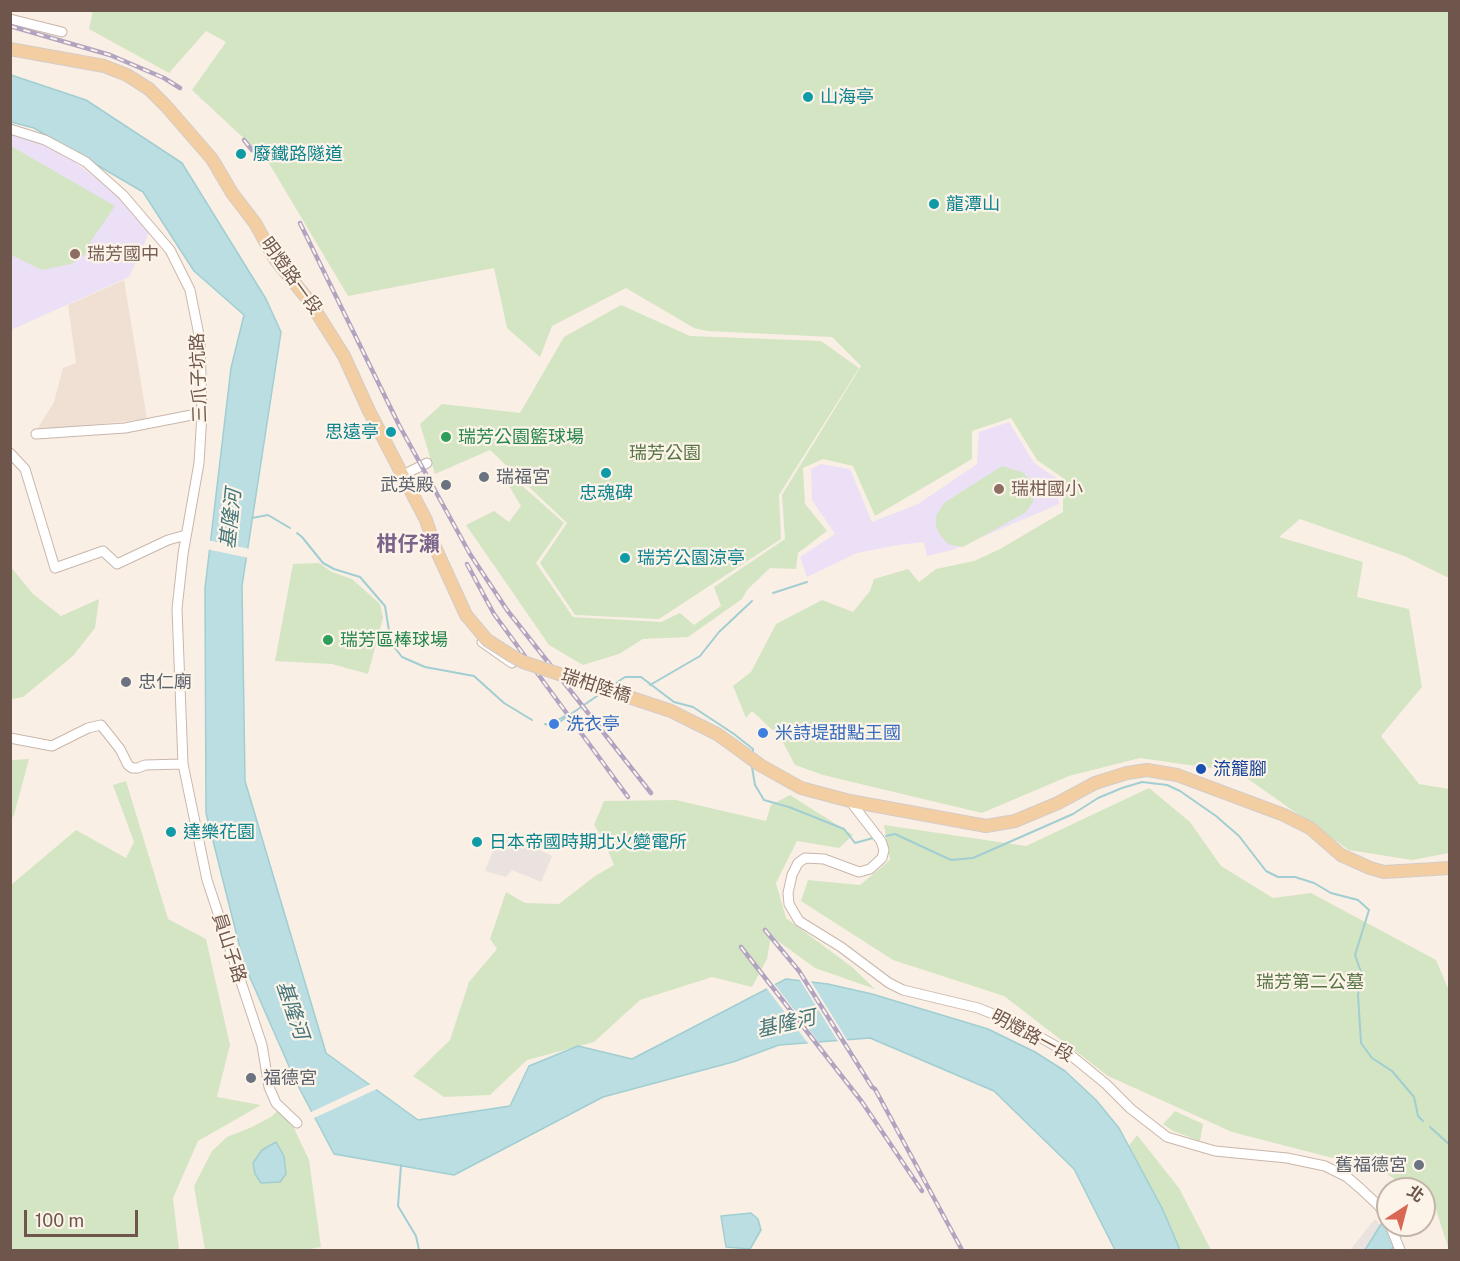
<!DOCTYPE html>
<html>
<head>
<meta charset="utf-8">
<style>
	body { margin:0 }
	#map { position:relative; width:1460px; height:1261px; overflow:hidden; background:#faefe4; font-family:"Public Sans","Noto Sans TC",sans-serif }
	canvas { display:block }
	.frame { position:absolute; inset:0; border:12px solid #6f564c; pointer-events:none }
	.north { position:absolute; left:1376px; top:1177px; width:60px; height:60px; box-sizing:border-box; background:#fdf4e9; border:2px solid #c4b5aa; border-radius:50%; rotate:36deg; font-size:16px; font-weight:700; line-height:24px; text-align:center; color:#6f564c }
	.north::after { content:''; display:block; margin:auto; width:21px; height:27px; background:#d86754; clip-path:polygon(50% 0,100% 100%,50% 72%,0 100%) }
	.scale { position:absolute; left:24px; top:1210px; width:114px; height:27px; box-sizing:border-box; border:3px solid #6f564c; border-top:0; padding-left:8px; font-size:18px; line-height:21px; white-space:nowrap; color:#6f564c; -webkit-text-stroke:4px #fdf4e9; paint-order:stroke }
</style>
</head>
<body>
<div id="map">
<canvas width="1460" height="1261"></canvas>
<div class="frame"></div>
<div class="north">北</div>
<div class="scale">100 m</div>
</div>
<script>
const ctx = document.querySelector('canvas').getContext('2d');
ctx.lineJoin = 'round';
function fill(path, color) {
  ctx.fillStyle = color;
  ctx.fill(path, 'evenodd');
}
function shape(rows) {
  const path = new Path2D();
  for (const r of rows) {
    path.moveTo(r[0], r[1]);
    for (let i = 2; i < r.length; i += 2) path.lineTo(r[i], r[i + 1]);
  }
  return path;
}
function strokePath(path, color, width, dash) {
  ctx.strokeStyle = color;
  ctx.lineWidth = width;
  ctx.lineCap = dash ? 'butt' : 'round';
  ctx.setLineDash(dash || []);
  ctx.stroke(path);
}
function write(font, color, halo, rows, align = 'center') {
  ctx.font = font + ' "Public Sans","Noto Sans TC",sans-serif';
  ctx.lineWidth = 4.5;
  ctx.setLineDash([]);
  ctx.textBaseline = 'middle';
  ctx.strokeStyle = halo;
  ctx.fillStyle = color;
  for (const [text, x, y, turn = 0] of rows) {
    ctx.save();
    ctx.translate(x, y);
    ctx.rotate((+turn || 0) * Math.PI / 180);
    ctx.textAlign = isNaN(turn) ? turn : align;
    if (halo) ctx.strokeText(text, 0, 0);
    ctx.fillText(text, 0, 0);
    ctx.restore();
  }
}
const residential = shape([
	[124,280,147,419,36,431,54,402,63,368,76,363,68,305]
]);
const industrial = shape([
	[501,831,552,856,541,882,512,870,506,877,485,871],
	[1375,1219,1381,1226,1365,1250,1350,1250]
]);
const education = shape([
	[10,134,43,144,63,153,115,193,150,231,129,277,11,330],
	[1009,422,1034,463,1056,478,1059,504,952,550,927,556,924,542,898,545,857,553,807,577,800,557,835,534,812,500,811,469,821,464,850,469,872,522,918,504,977,464,979,432]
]);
const green = shape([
	[93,10,1449,11,1449,578,1404,556,1300,519,1279,537,1363,562,1357,597,1409,609,1422,687,1381,736,1419,784,1449,789,1449,853,1412,860,1349,850,1238,772,1140,758,1069,776,982,813,823,775,795,765,780,737,752,711,746,718,733,686,751,672,776,624,822,600,853,612,870,591,874,579,908,569,919,582,936,569,974,561,1000,549,1063,512,1063,478,1037,460,1011,418,972,431,972,459,875,516,853,466,823,459,803,468,805,504,827,531,798,553,796,569,770,568,747,590,742,599,688,637,643,639,619,654,583,665,549,645,466,525,494,511,509,522,521,506,502,474,509,474,564,523,536,563,573,617,661,622,680,613,694,625,721,606,714,587,785,539,782,495,861,366,832,337,707,331,694,328,626,288,552,326,540,357,507,328,494,268,348,296,267,160,192,90,226,42,206,31,169,73,89,29],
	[11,146,115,206,87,247,87,253,71,264,42,270,11,255],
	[621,305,690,336,821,341,859,368,779,495,781,539,659,619,575,615,540,563,567,523,490,450,435,474,420,424,442,404,520,413,564,337],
	[1002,466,1022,472,1032,481,1035,490,1033,502,1025,513,963,547,948,544,941,536,936,527,936,516,944,503],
	[319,563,332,572,352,579,380,604,383,618,368,674,332,664,275,661,293,564],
	[11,567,33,594,61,616,99,599,95,628,73,656,23,697,11,699],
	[29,759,14,815,11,819,11,760],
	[126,781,168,919,206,939,230,1045,217,1097,261,1105,198,1141,173,1198,179,1250,11,1250,11,885,76,830,126,858,134,842,113,785],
	[1149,788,1190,822,1221,866,1273,898,1311,893,1436,960,1450,993,1449,1250,1436,1210,1424,1201,1424,1189,1408,1189,1383,1171,1232,1132,1108,1076,1004,996,893,960,801,901,808,880,860,885,890,860,884,825,1026,846],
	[790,795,853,835,839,848,797,841,776,883,786,918,852,967,875,989,815,968,771,936,767,959,752,987,712,977,640,1000,594,1042,527,1060,490,1095,444,1097,413,1076,450,1040,469,982,497,949,490,939,506,892,525,903,559,904,595,876,614,865,604,841,594,825,604,801,676,800,766,821,771,805],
	[278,1110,293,1126,309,1160,321,1247,304,1250,205,1250,194,1186,212,1151,227,1137,252,1127,271,1117],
	[1175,1111,1203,1124,1200,1141,1173,1131,1163,1124],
	[1137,1135,1179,1188,1211,1250,1180,1250,1163,1210,1129,1146]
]);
const water = shape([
	[11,75,86,100,182,163,266,299,281,332,242,586,245,781,326,1053,418,1120,510,1106,529,1066,578,1046,632,1059,786,979,828,984,872,994,988,1029,1035,1052,1065,1071,1096,1100,1119,1128,1163,1210,1180,1250,1115,1250,1074,1169,994,1091,870,1038,779,1045,733,1062,603,1097,454,1175,334,1154,296,1082,244,964,206,813,205,588,231,368,244,315,194,271,143,192,34,128,11,122,11,75],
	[276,1142,284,1156,286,1174,280,1182,261,1183,255,1174,253,1163,262,1150,276,1142],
	[751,1213,758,1219,761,1230,750,1249,726,1247,721,1216,751,1213],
	[1388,1213,1388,1225,1408,1225,1391,1250,1365,1250,1388,1213]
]);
const pier = shape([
	[207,540,250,549,249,558,206,549],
	[798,977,809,978,849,1043,839,1043],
	[773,982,821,1045,810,1046,765,986],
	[373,1083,379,1088,312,1119,309,1113]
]);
const stream = shape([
	[252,518,268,515,290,528],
	[297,533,302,537,323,563,334,569,360,577,385,606,391,643,402,657,425,667,474,676,504,703,532,720],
	[773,593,807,582],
	[616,683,625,677,641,677,674,702,693,707,734,734,753,749,753,752],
	[650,685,700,656,719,632,752,601],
	[556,721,565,716],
	[558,723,597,696],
	[545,724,551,726],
	[752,767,755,785,764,800,789,807,844,829,855,843,873,838],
	[886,836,895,834,951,860,973,858,1073,814,1098,798,1122,788,1142,782,1167,785,1180,791,1216,816,1239,836,1266,871,1278,877,1295,877,1314,883,1331,893,1358,900,1369,910,1355,955,1361,972,1358,995,1361,1043,1372,1058,1392,1071,1414,1097,1418,1116,1423,1121],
	[1430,1127,1450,1145],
	[401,1165,398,1206,416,1236,419,1250]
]);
const minor = shape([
	[10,19,62,32],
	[10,129,45,140,86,162,123,195,170,250,190,290,200,340,202,413,199,463,183,554,177,609,183,764,207,880,262,1045,269,1087,276,1103,297,1123],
	[36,434,125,428,202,413],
	[10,453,25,469,55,568,103,551,117,564,168,540,186,535],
	[403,475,427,463],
	[482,642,512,663],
	[10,738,52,746,88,728,101,725,120,749,128,765,132,768,138,768,145,765,183,764],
	[850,801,881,841,884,850,882,858,870,869,859,872,824,859,805,858,798,863,792,875,788,893,789,904,799,921,841,947,889,983,903,990,978,1008,1013,1022,1068,1053,1106,1084,1131,1109,1167,1137,1215,1151,1287,1158,1325,1166,1347,1177,1361,1189,1379,1206,1388,1220],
	[1390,1225,1400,1250]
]);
const major = shape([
	[10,49,104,66,127,75,149,89,166,106,212,159,232,193,255,223,275,259,310,302,344,356,369,411,426,520,434,545,466,615],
	[734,746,760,765,801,788,850,801,986,826,1015,821,1058,803,1095,783,1127,773,1147,770,1177,775,1284,815,1310,828,1341,855,1370,868,1384,872,1450,868]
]);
const rail = shape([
	[10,26,110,55,164,78,180,88],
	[244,140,252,150],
	[300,223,399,425,470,554,507,610,651,793],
	[467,564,494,614,628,797],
	[765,930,799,971,872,1087,875,1089,962,1250],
	[741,947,862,1102,922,1191]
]);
const majorBridge = shape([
	[466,615,487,640,512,656,523,662,671,711,717,734,734,746]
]);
const markers = [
	[808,97,6,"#0f9aa8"],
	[241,154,6,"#0f9aa8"],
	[934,204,6,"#0f9aa8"],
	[75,254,6,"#8d6e63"],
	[391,432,6,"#0f9aa8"],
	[446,437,6,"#2e9e5b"],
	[606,473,6,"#0f9aa8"],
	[484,477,6,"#6b7280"],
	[446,485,6,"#6b7280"],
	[999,489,6,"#8d6e63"],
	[625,558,6,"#0f9aa8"],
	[328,640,6,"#2e9e5b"],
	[126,682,6,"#6b7280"],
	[554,724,6,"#3f7fe0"],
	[763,733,6,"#3f7fe0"],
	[1201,769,6,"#1a4fb4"],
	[171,832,6,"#0f9aa8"],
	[477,842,6,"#0f9aa8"],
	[251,1078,6,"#6b7280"],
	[1419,1165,6,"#6b7280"]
];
const cultureNames = [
	["山海亭",820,97],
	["廢鐵路隧道",253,154],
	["龍潭山",946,204],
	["思遠亭",379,432,"right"],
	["忠魂碑",606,493,"center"],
	["瑞芳公園涼亭",637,558],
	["達樂花園",183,832],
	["日本帝國時期北火變電所",489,842]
];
const educationNames = [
	["瑞芳國中",87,254],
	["瑞柑國小",1011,489]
];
const streetNames = [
	["明燈路一段",291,276,54],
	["三爪子坑路",199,378,-92],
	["瑞柑陸橋",596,686,18],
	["員山子路",229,948,72],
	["明燈路一段",1032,1036,28]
];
const leisureNames = [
	["瑞芳公園籃球場",458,437],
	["瑞芳區棒球場",340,640]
];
const parkNames = [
	["瑞芳公園",665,453],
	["瑞芳第二公墓",1310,982]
];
const worshipNames = [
	["瑞福宮",496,477],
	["武英殿",434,485,"right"],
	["忠仁廟",138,682],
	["福德宮",263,1078],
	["舊福德宮",1407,1165,"right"]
];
const shopNames = [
	["洗衣亭",566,724],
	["米詩堤甜點王國",775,733]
];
const transitNames = [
	["流籠腳",1213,769]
];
const waterNames = [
	["基隆河",231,519,-84],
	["基隆河",292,1010,71],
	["基隆河",786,1024,-13]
];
const quarterNames = [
	["柑仔瀨",408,545]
];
fill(residential, '#f0e0d3');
fill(industrial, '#e9e2de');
fill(education, '#ece0f6');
fill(green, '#d4e5c4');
fill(water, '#badee1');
strokePath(water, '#a1ced2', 1.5);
fill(pier, '#faefe4');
strokePath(stream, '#a1ced2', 2);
strokePath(minor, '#c9b6ab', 11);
strokePath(major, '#d4ccc9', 14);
strokePath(minor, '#fff', 9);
strokePath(major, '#f2cea2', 12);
strokePath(rail, '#b1a4c1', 4.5);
strokePath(rail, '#fdf4e9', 2, [7]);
strokePath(majorBridge, '#d4ccc9', 14, []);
strokePath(majorBridge, '#f2cea2', 12);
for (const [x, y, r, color] of markers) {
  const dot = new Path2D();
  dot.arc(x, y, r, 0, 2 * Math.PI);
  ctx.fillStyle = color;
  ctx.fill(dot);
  strokePath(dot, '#fdf4e9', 2);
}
write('18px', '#0d838f', '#fdf4e9', cultureNames, 'left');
write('18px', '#785e54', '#fdf4e9', educationNames, 'left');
write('18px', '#6f564c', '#fdf4e9', streetNames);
write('18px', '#27864d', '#fdf4e9', leisureNames, 'left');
write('18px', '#577445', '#fdf4e9', parkNames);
write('18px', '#5b616d', '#fdf4e9', worshipNames, 'left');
write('18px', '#366cbe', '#fdf4e9', shopNames, 'left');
write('18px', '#164399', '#fdf4e9', transitNames, 'left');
write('italic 20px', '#45767a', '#fdf4e9', waterNames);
write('bold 21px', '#7a648c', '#fdf4e9', quarterNames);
</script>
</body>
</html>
